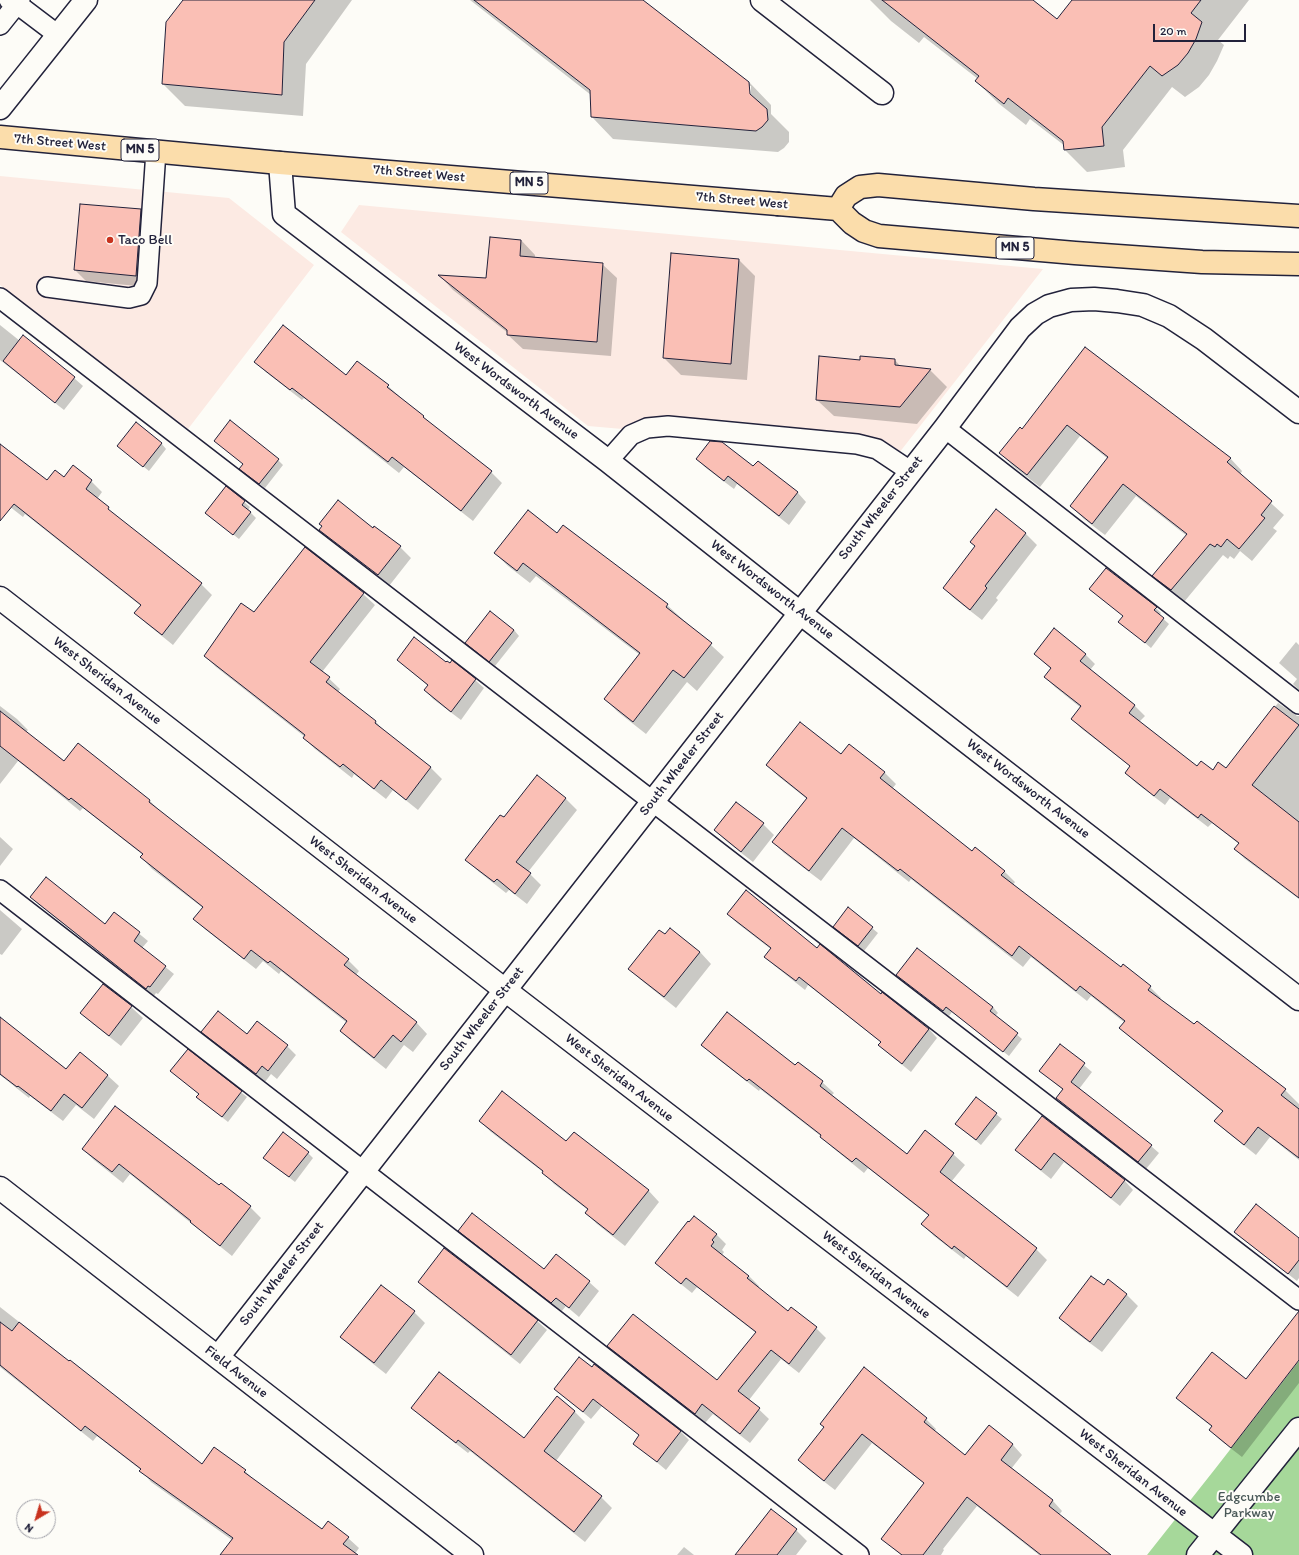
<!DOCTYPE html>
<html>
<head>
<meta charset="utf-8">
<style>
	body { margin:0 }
	#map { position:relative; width:1299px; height:1555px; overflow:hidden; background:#fdfcf7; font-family:Itim,sans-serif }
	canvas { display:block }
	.north { position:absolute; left:16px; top:1499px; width:40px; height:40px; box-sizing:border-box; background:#fdfcf7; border:1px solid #a5a5ac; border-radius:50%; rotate:218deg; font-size:11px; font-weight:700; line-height:16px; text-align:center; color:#22223b }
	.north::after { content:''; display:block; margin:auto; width:14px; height:18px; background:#c8321e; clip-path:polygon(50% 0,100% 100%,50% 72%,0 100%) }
	.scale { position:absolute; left:1153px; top:24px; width:93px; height:18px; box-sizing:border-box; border:2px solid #22223b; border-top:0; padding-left:5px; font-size:12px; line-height:14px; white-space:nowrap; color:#22223b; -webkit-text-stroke:3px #fdfcf7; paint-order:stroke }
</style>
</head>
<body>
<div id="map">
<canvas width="1299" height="1555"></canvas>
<div class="north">N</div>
<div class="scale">20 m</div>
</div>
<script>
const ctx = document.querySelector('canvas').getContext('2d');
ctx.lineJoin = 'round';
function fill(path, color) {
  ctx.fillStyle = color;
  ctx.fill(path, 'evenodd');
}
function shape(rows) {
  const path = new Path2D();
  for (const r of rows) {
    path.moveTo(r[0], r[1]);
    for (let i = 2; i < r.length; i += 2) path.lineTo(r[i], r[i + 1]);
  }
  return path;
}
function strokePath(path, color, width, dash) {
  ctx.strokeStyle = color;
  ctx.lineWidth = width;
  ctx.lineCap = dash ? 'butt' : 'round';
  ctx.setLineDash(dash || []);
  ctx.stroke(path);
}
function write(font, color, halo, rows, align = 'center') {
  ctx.font = font + ' Itim,sans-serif';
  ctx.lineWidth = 4;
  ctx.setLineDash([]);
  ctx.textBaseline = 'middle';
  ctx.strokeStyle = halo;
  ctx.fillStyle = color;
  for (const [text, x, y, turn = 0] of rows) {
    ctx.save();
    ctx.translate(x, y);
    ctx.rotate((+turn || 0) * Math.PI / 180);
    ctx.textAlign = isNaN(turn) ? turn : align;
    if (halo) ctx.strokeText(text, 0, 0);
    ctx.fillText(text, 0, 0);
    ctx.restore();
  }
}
const built = shape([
	[0,176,229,198,314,265,188,429,0,285],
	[359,205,1043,269,899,453,588,426,341,232]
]);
const green = shape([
	[1299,1361,1299,1555,1147,1555,1215,1469]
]);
const shadow = shape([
	[185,0,352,0,306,64,303,116,185,106,163,84],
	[470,0,641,0,749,82,771,105,771,114,789,132,789,142,784,148,778,152,613,139,592,117,591,95],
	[749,86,751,86,751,99,749,99],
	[870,0,1020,0,1058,20,1074,0,1249,0,1218,40,1224,45,1217,61,1209,75,1199,87,1185,97,1172,87,1123,150,1125,167,1087,172,1065,150,1065,146,1030,119,1026,125,998,103,976,81,978,79,924,37,919,43,891,21],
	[141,210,152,222,147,287,86,281,75,270],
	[521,240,535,255,535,258,602,264,617,278,611,356,523,349,508,335,508,333,453,290,440,276,487,279],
	[738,259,755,276,747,380,681,375,664,358],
	[0,325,20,341,74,378,83,386,64,410,0,360],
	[1085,349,1230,458,1242,471,1240,475,1284,515,1273,528,1277,531,1252,561,1240,551,1234,559,1230,556,1228,559,1223,555,1184,602,1166,588,1154,576,1187,536,1136,496,1105,535,1084,519,1071,506,1108,459,1080,436,1040,487,1013,466,1000,453,1023,430],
	[895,360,901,367,930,370,947,387,917,424,834,416,817,400,861,361],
	[255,362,346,376,388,386,435,428,491,472,502,483,473,521,404,467,399,473,304,398,302,400,267,373],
	[215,441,278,460,283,465,265,488,246,474,244,465],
	[161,443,166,449,149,471,118,446],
	[0,445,47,481,64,478,73,467,91,481,102,492,97,499,119,519,201,584,212,595,173,645,147,624,136,613,141,606,25,514,23,517,0,499],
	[697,459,753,468,758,462,798,493,806,502,789,525,737,484,734,489,706,468],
	[226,487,250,507,248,510,256,518,239,539,212,518],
	[996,511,1026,534,1037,545,996,598,998,600,982,620,955,599,944,588,976,547],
	[373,529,400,547,411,558,389,586,331,541,320,530],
	[557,534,667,605,724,657,697,691,687,682,646,734,618,712,605,699,640,655,536,576,530,583,508,566,495,553],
	[363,594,375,605,322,672,340,689,338,692,376,722,386,733,431,768,442,779,418,810,393,790,386,799,354,774,352,778,315,749,304,738,305,737,216,667,205,656,254,614],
	[1156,608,1161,613,1159,615,1169,624,1151,648,1120,622],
	[514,630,519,636,495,666,472,648],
	[1296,642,1299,645,1299,690,1293,684,1297,679,1279,663],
	[1035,654,1085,654,1095,664,1090,670,1135,706,1145,716,1139,722,1197,768,1213,771,1226,770,1278,703,1297,716,1299,716,1299,899,1245,859,1235,849,1239,844,1212,823,1208,827,1170,798,1165,805,1136,783,1126,773,1131,767,1082,729,1072,719,1081,708,1055,687,1045,677,1051,669],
	[398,660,446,663,475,680,484,688,461,720,433,699,425,690,428,686],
	[0,706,17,719,28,730,26,732,64,762,78,744,150,801,159,810,348,960,359,971,356,975,416,1022,427,1034,413,1052,404,1045,386,1069,352,1042,341,1031,347,1023,281,971,279,974,263,961,256,969,206,930,195,919,203,908,152,869,141,857,143,855,83,808,80,811,18,761,0,784],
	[849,745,885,773,896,784,892,789,973,852,1004,871,1015,882,1013,885,1121,968,1150,987,1161,998,1159,1000,1285,1090,1299,1104,1299,1160,1270,1137,1256,1155,1227,1132,1216,1121,1223,1112,1132,1039,1120,1028,1125,1023,1091,996,1087,1001,1031,957,1023,967,911,879,909,882,854,838,821,881,784,853,773,842,807,799,778,776,767,765,841,756],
	[537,777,566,799,577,810,528,872,541,885,527,904,509,890,506,893,478,871,467,860,504,819],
	[763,824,774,835,753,862,726,841,715,830],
	[0,837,13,849,0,866],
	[32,897,105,925,114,913,148,941,142,948,174,974,158,994,156,993,154,996,39,905],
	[849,909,878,933,864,951,840,932],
	[0,910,22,929,2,955,0,954],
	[728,914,881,995,929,1029,937,1038,911,1072,889,1054,880,1045,882,1043,808,985,805,990,775,966,766,957,772,950,737,923],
	[670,930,700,952,711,964,676,1008,641,980,630,969],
	[897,975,993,1007,998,1013,995,1016,1022,1039,1009,1056,952,1012,949,1016],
	[104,985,131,1007,143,1018,121,1046,93,1024,82,1013],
	[0,1018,67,1070,107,1075,119,1086,94,1119,76,1105,63,1121,30,1096,29,1098,0,1075],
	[203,1032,247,1035,287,1046,296,1055,277,1079,271,1074,265,1082,212,1041],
	[703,1045,795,1066,822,1082,834,1093,831,1096,907,1155,925,1132,953,1154,965,1165,951,1182,1036,1249,1047,1260,1018,1297,966,1256,964,1259,934,1236,922,1224,929,1216,868,1168,864,1173,833,1148,822,1137,760,1089,759,1091,714,1056],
	[1060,1045,1092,1072,1079,1089,1151,1146,1159,1153,1146,1169,1065,1106,1057,1098,1063,1090,1040,1071],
	[188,1051,247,1097,228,1122,203,1102,198,1097,200,1095,171,1071],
	[996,1114,1002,1119,981,1145,956,1124],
	[1042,1117,1124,1180,1133,1190,1120,1206,1064,1162,1051,1179,1026,1159,1016,1150],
	[480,1121,567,1143,648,1190,659,1202,625,1246,597,1224,586,1213,588,1210,554,1184,543,1172,491,1132],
	[83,1149,219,1187,250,1207,261,1218,232,1256,130,1174,123,1183,94,1160],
	[308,1153,313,1158,295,1182,270,1163],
	[459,1231,544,1271,556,1255,589,1282,599,1291,579,1317,566,1306,561,1312,469,1240],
	[1236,1232,1299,1238,1299,1278,1297,1281,1244,1240],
	[716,1234,726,1244,722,1250,724,1252,722,1255,749,1276,759,1286,758,1288,788,1312,816,1328,826,1338,799,1373,781,1359,749,1400,769,1419,750,1443,713,1414,705,1423,619,1356,609,1346,717,1381,756,1333,697,1287,692,1293,667,1273,656,1263],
	[445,1249,537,1321,547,1330,520,1364,428,1291,419,1282],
	[1109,1281,1127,1295,1138,1306,1102,1352,1071,1329,1060,1317,1104,1287],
	[0,1307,202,1465,245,1471,255,1481,322,1530,348,1538,359,1548,354,1555,243,1555,232,1540,151,1482,141,1470,97,1436,93,1441,0,1367],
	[414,1312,425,1323,386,1374,353,1348,342,1337],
	[1299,1327,1299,1383,1242,1457,1220,1440,1210,1430,1212,1427,1188,1408,1178,1398,1246,1380],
	[594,1365,681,1432,689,1440,666,1470,634,1443,640,1436,602,1406,591,1419,555,1389,592,1368],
	[864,1369,926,1419,936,1429,934,1432,966,1456,989,1426,1013,1445,1022,1455,1011,1469,1053,1501,1062,1511,1059,1515,1108,1555,1039,1555,977,1506,943,1549,944,1550,941,1555,901,1555,882,1538,925,1484,872,1443,835,1490,809,1470,799,1460,825,1428,821,1424],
	[412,1407,524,1440,574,1411,585,1422,556,1461,601,1497,612,1508,585,1542,470,1451,468,1453,424,1419],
	[796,1530,807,1541,796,1555,736,1555],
	[684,1547,694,1555,677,1555]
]);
const building = shape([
	[183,0,315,0,284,42,282,95,162,84,166,22,183,0],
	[474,0,643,0,749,82,750,94,767,109,768,120,762,127,756,131,591,117,590,90,474,0],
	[882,0,1033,0,1057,19,1072,0,1201,0,1191,13,1202,22,1196,39,1188,53,1178,65,1162,76,1150,66,1102,127,1104,146,1064,150,1063,141,1008,98,1004,104,975,81,979,76,882,0],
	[80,204,141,209,136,276,74,270,80,204],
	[490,237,521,240,520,256,603,263,597,342,507,335,507,330,438,275,486,278,490,237],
	[671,253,739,259,731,364,663,358,671,253],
	[283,325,346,375,357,361,389,385,387,387,424,416,423,417,492,471,461,511,392,457,388,462,292,388,290,390,254,362,283,325],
	[23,335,75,377,55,403,3,361,23,335],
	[1085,347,1231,458,1227,462,1272,501,1261,515,1265,518,1239,549,1227,539,1221,547,1217,544,1215,547,1210,544,1171,590,1152,576,1187,534,1123,484,1092,524,1070,506,1108,457,1067,425,1027,475,999,453,1020,427,1022,429,1085,347],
	[819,356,860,360,860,356,895,359,895,365,931,369,900,407,816,400,819,356],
	[230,420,279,459,259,484,239,469,243,464,214,441,230,420],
	[136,422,162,443,143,467,117,446,136,422],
	[710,441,722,442,753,466,758,461,798,492,779,516,728,476,724,481,696,459,710,441],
	[0,444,47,480,55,470,64,477,73,465,92,480,86,489,109,507,108,509,202,583,162,635,134,613,141,605,14,504,0,521,0,444],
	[226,486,245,501,242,505,251,512,233,535,205,513,226,486],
	[338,500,373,528,374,526,401,546,378,575,319,530,322,526,319,524,338,500],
	[996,509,1026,533,985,586,987,588,970,610,943,588,975,546,970,542,996,509],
	[528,510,557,533,563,525,668,604,666,607,712,643,684,678,673,670,633,722,604,699,640,653,523,563,517,571,494,553,528,510],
	[305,547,364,593,310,662,330,677,326,682,376,721,375,723,431,767,406,800,381,780,374,789,343,764,340,767,303,738,305,735,204,656,241,603,254,612,305,547],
	[1106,568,1157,607,1154,610,1164,618,1145,643,1118,622,1123,616,1089,589,1106,568],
	[490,611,514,630,489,662,465,643,490,611],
	[1054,628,1086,654,1080,661,1135,705,1129,713,1197,766,1201,761,1213,770,1218,762,1226,768,1274,706,1299,725,1252,785,1299,822,1299,898,1234,849,1239,843,1201,814,1198,818,1160,789,1154,796,1125,773,1130,766,1071,719,1081,706,1044,677,1051,668,1034,654,1054,628],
	[414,637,446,662,447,661,450,663,452,660,476,679,451,712,424,690,428,685,397,660,414,637],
	[0,711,64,761,78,743,150,800,149,802,349,959,344,965,417,1022,401,1042,393,1035,374,1058,340,1031,347,1021,270,961,268,963,251,950,244,959,193,919,203,907,140,857,143,854,71,798,69,800,0,746,0,711],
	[800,722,841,754,849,744,885,772,880,778,972,851,975,847,1005,871,1001,875,1121,967,1123,964,1151,986,1148,990,1194,1024,1197,1021,1286,1089,1281,1095,1299,1109,1299,1158,1258,1127,1244,1145,1214,1121,1223,1111,1119,1028,1125,1021,1080,986,1076,991,1019,946,1012,956,900,869,898,871,842,828,809,871,772,842,807,798,766,765,800,722],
	[537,775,566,798,516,862,531,873,515,894,497,879,494,882,465,860,500,815,504,817,537,775],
	[736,802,764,823,741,852,714,830,736,802],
	[46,877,105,924,114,912,140,932,134,941,166,966,150,987,148,986,146,989,30,897,46,877],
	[746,890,817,948,820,944,881,994,882,992,929,1029,902,1064,878,1045,881,1042,799,977,796,981,764,957,771,948,727,914,746,890],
	[848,907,873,927,858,946,833,927,848,907],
	[670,928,700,952,664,997,628,969,659,930,665,934,670,928],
	[917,948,993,1007,990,1011,1018,1033,1003,1052,946,1007,943,1011,896,975,917,948],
	[103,984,132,1006,109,1036,80,1013,103,984],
	[218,1011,247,1034,257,1021,288,1045,268,1071,262,1066,256,1074,201,1032,218,1011],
	[727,1012,795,1065,798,1062,823,1081,820,1086,907,1154,925,1130,954,1153,940,1172,1037,1248,1007,1287,954,1246,952,1249,921,1224,929,1215,856,1158,852,1162,820,1137,821,1135,749,1079,747,1081,701,1045,727,1012],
	[0,1017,66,1069,80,1052,108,1075,82,1108,64,1094,51,1111,18,1086,17,1087,0,1074,0,1017],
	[1060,1044,1085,1063,1071,1082,1152,1145,1138,1162,1056,1098,1063,1089,1039,1071,1060,1044],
	[188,1049,242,1091,222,1117,196,1097,199,1094,170,1071,188,1049],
	[502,1091,566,1141,574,1132,649,1190,613,1235,585,1213,588,1209,542,1173,543,1171,479,1121,502,1091],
	[976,1097,997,1113,976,1140,955,1124,976,1097],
	[115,1106,219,1185,221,1183,251,1206,220,1246,190,1222,191,1221,119,1164,112,1172,82,1149,115,1106],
	[1042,1116,1125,1180,1111,1198,1054,1153,1041,1170,1015,1150,1042,1116],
	[283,1132,309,1152,289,1177,263,1158,283,1132],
	[1256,1204,1299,1238,1299,1260,1288,1274,1234,1232,1256,1204],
	[472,1213,544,1269,556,1254,590,1281,569,1308,556,1298,551,1303,458,1231,472,1213],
	[694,1216,717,1234,712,1240,714,1242,711,1246,749,1276,747,1278,788,1311,791,1307,817,1327,789,1364,771,1350,738,1391,760,1408,740,1434,702,1404,695,1414,607,1346,633,1314,717,1380,756,1332,686,1278,681,1284,655,1263,688,1221,689,1222,694,1216],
	[444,1248,538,1320,511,1355,418,1282,444,1248],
	[1091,1276,1104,1285,1108,1279,1127,1294,1090,1342,1059,1318,1091,1276],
	[381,1285,415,1311,374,1363,340,1337,381,1285],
	[1299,1311,1299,1360,1231,1448,1209,1430,1212,1426,1176,1398,1212,1352,1246,1379,1299,1311],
	[0,1322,12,1331,19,1322,69,1361,70,1360,202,1464,214,1447,246,1470,244,1472,322,1529,328,1521,349,1537,343,1544,358,1555,220,1555,233,1538,139,1471,141,1469,85,1426,81,1431,0,1365,0,1322],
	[579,1357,592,1367,594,1364,681,1431,657,1462,633,1444,639,1435,593,1399,583,1412,554,1389,579,1357],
	[864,1367,927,1418,924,1422,965,1455,989,1425,1013,1444,1001,1460,1053,1500,1049,1506,1111,1555,1041,1555,967,1497,923,1555,902,1555,881,1539,924,1483,862,1434,824,1481,798,1460,824,1427,820,1424,864,1367],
	[439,1372,524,1438,557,1396,575,1411,544,1451,602,1496,574,1532,458,1440,456,1443,411,1408,439,1372],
	[771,1509,797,1529,777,1555,735,1555,771,1509]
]);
const service = shape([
	[9,0,17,4,58,35],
	[0,25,20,0],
	[47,287,129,298,141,295,147,283,156,151],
	[0,298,1299,1300],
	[945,428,1299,704],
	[608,461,631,435,647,428,668,426,857,444,877,449,910,471],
	[0,890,859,1555]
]);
const minor = shape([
	[762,0,882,93],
	[280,163,284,214,608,461,800,613,1299,999],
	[0,598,505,990,1241,1555],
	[0,1188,472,1555],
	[218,1357,945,428,1020,328,1035,314,1049,306,1071,300,1094,299,1117,301,1143,305,1169,316,1204,339,1299,412]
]);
const tertiary = shape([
	[0,108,86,0]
]);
const secondary = shape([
	[1198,1555,1299,1429]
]);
const primary = shape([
	[0,137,280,163,778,204]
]);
const motorway = shape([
	[778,204,838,209],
	[838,209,846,196,860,187,878,185,1034,199,1299,216],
	[838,209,852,223,864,231,879,236,1075,253,1202,262,1299,264]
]);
const markers = [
	[110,240,4,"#c8321e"]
];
const shields = [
	[140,150,38],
	[529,183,38],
	[1015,248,38]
];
const shieldNames = [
	["MN 5",140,150],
	["MN 5",529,183],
	["MN 5",1015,248]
];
const streetNames = [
	["7th Street West",60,143,5],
	["7th Street West",419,174,5],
	["7th Street West",742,201,5],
	["West Wordsworth Avenue",516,391,37],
	["South Wheeler Street",881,508,-52],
	["West Wordsworth Avenue",772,590,38],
	["West Sheridan Avenue",107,681,38],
	["South Wheeler Street",682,764,-52],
	["West Wordsworth Avenue",1028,789,38],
	["West Sheridan Avenue",363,880,38],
	["South Wheeler Street",482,1019,-52],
	["West Sheridan Avenue",619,1078,38],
	["South Wheeler Street",282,1274,-52],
	["West Sheridan Avenue",876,1275,38],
	["Field Avenue",236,1372,38],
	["West Sheridan Avenue",1133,1473,38]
];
const poiNames = [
	["Taco Bell",118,240]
];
const parkNames = [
	["Edgcumbe",1249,1497],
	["Parkway",1249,1513]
];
fill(built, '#fceae3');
fill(green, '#a6d89a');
fill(shadow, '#0003');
fill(building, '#fabfb5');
strokePath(building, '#22223b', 1);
strokePath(service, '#22223b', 22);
strokePath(minor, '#22223b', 25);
strokePath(tertiary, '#22223b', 25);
strokePath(secondary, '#22223b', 25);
strokePath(primary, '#22223b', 25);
strokePath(motorway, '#22223b', 25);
strokePath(service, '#fdfcf7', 19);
strokePath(minor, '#fdfcf7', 22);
strokePath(tertiary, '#fdfcf7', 22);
strokePath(secondary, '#fdfcf7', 22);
strokePath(primary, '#fbddab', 22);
strokePath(motorway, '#fbddab', 22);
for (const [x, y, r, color] of markers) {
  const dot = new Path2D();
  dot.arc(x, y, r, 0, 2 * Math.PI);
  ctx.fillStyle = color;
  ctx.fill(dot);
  strokePath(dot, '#fdfcf7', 1.5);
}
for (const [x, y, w] of shields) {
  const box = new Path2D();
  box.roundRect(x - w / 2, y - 11, w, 22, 3);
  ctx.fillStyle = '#fdfcf7';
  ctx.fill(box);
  strokePath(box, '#22223b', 1);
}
write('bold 13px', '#22223b', null, shieldNames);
write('14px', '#22223b', '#fdfcf7', streetNames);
write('14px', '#22223b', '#fdfcf7', poiNames, 'left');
write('14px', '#4a5958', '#fdfcf7', parkNames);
</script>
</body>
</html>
